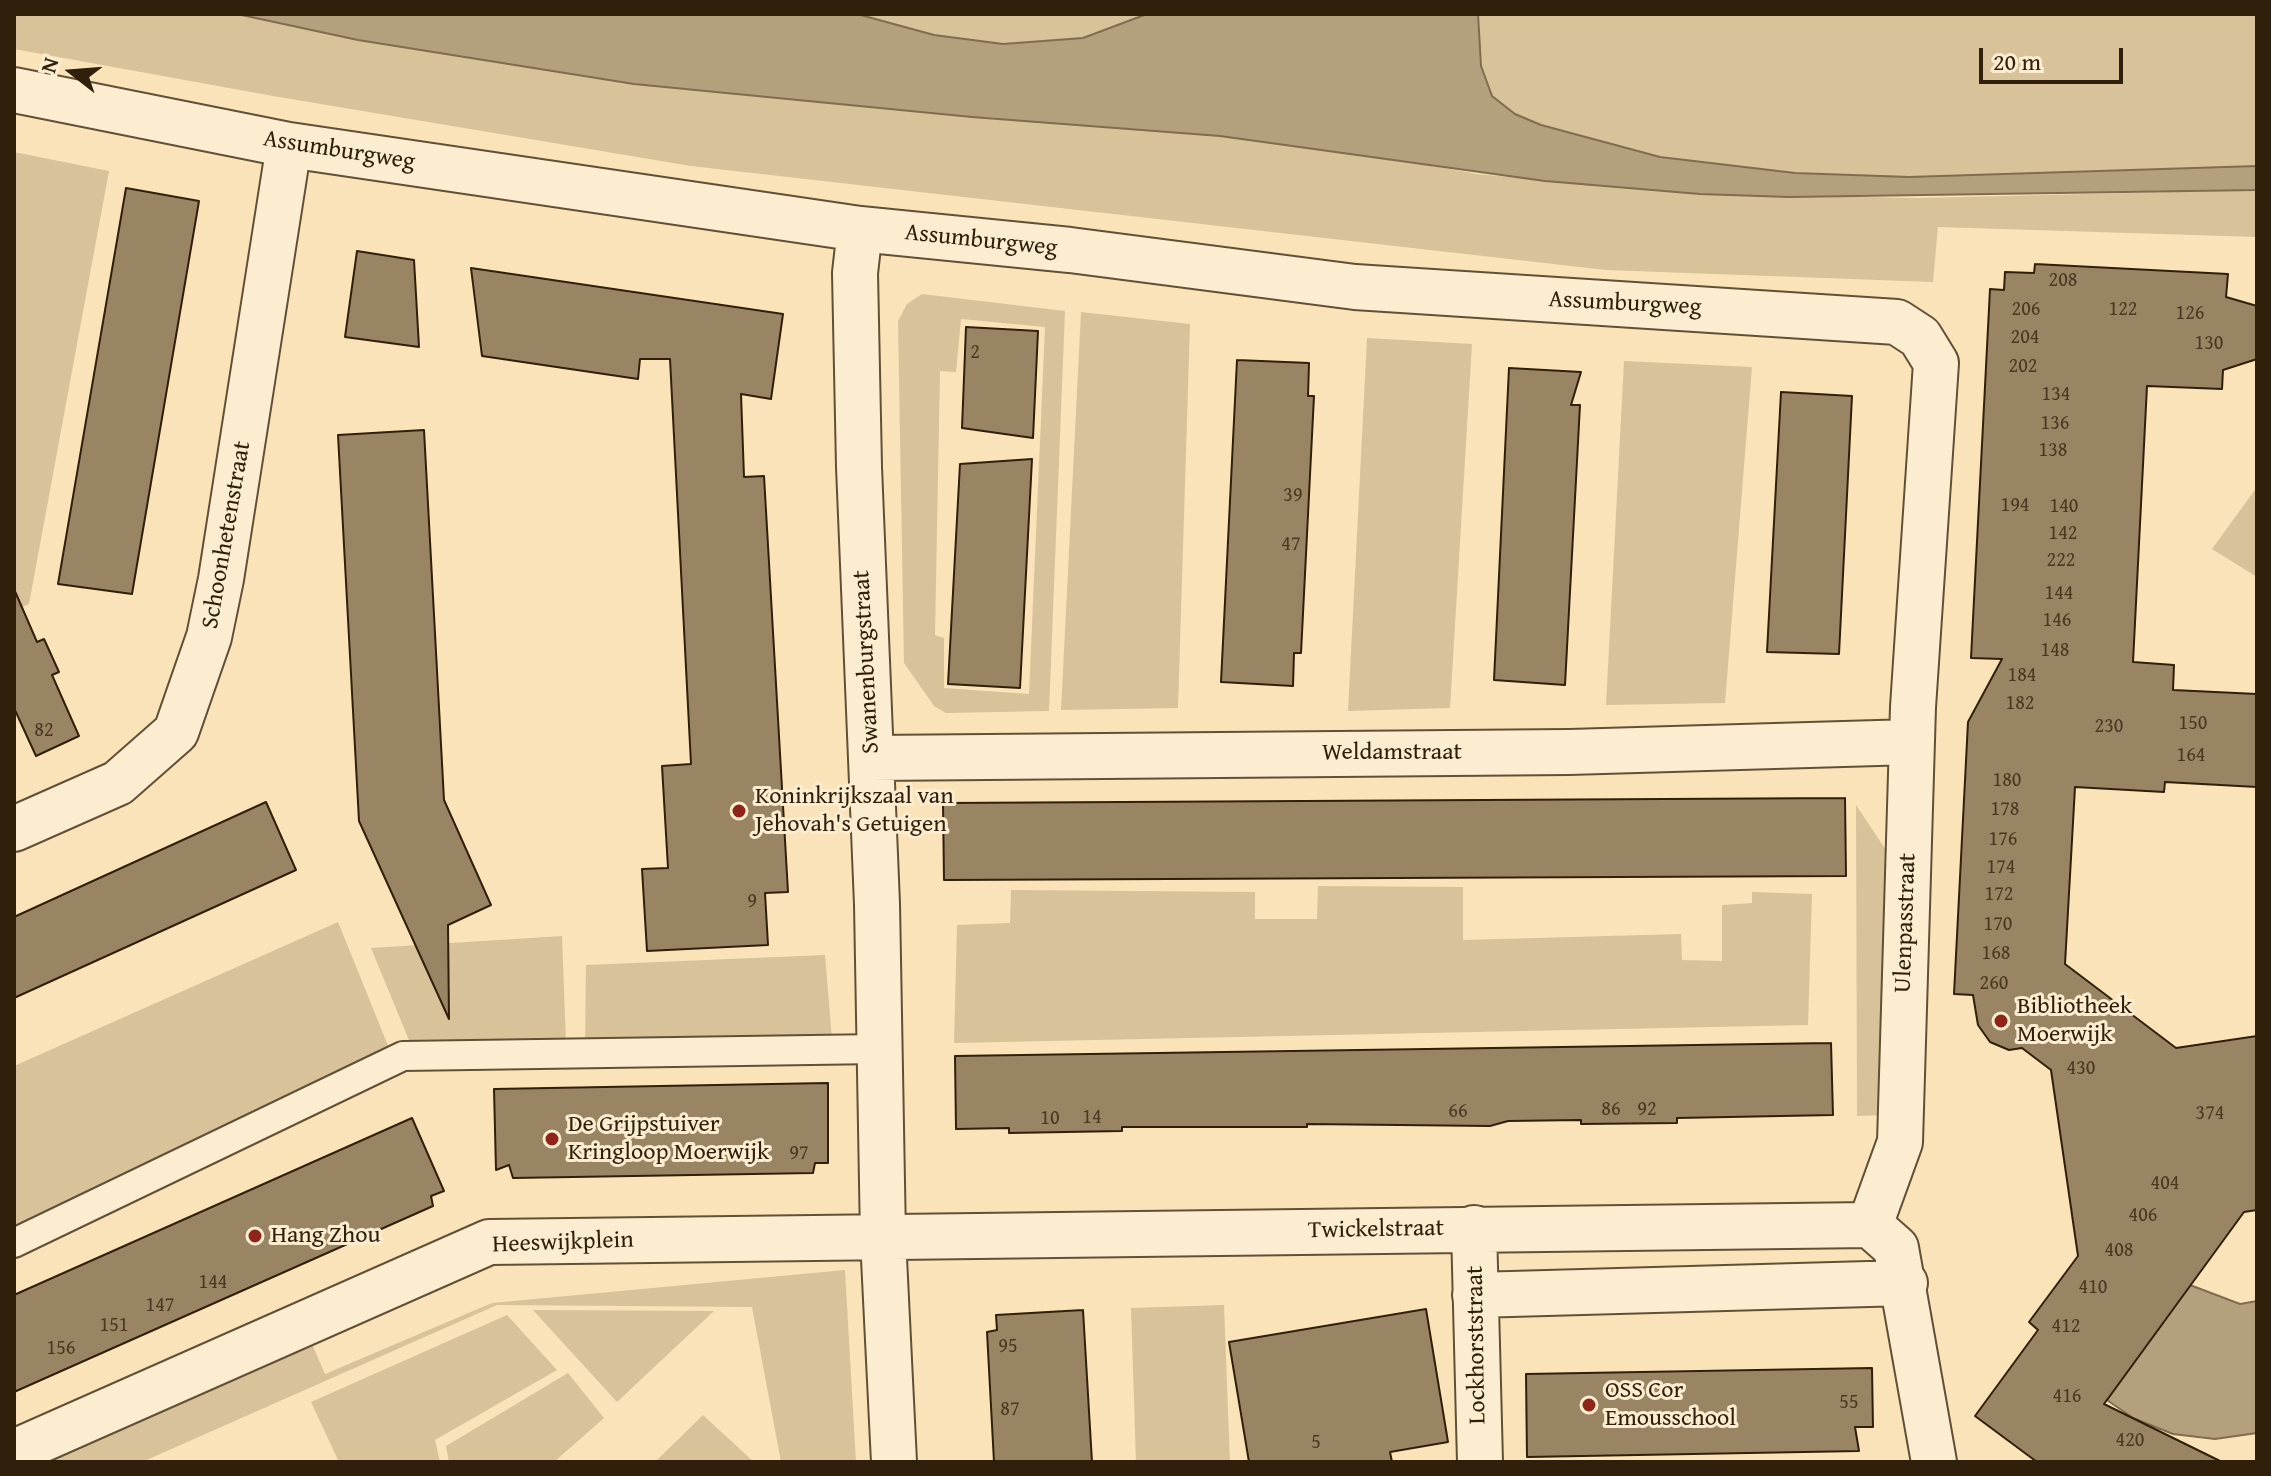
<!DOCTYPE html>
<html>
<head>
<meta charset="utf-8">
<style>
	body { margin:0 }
	#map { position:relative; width:2271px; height:1476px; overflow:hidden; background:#fae3b8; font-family:"Gentium Book Plus",serif }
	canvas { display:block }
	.frame { position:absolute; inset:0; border:16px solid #301f0a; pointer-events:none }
	.north { position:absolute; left:32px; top:32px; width:80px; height:80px; -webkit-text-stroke:6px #fcedd1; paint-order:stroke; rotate:287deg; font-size:22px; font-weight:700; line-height:32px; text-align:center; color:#301f0a }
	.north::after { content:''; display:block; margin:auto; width:28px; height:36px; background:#301f0a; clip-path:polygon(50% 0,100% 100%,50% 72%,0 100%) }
	.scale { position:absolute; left:1979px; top:48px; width:144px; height:36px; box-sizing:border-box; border:4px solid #301f0a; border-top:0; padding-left:10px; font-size:24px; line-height:28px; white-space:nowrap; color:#301f0a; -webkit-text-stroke:6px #fcedd1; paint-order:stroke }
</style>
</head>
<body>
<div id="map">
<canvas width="2271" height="1476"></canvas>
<div class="frame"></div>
<div class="north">N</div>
<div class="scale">20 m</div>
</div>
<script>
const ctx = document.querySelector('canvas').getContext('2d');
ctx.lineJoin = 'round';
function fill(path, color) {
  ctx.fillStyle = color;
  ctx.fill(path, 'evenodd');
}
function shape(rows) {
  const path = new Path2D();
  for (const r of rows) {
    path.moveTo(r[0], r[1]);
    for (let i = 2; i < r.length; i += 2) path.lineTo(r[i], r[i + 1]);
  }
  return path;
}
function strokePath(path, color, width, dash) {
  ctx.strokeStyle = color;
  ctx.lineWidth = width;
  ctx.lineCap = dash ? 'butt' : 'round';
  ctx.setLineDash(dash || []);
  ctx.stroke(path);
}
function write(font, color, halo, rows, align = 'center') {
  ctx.font = font + ' "Gentium Book Plus",serif';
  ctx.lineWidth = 6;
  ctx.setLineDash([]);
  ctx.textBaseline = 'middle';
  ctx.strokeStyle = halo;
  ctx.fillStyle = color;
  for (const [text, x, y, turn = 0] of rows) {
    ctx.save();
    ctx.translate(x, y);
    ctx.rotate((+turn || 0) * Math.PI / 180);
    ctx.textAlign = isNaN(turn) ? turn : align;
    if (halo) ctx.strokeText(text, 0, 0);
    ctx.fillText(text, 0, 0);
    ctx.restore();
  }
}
const green = shape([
	[14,14,237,14,358,40,634,84,972,117,1220,136,1362,153,1477,174,1700,194,1919,198,2257,190,2257,237,1938,227,1933,282,1606,270,691,166,273,96,14,49],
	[857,14,1147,14,1083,38,1003,44,934,35],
	[1478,14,2257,14,2257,166,1909,177,1795,173,1661,157,1541,125,1515,114,1492,96,1481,66],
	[14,152,109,171,29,604,14,611],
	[922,294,1065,311,1049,711,946,713,934,706,904,663,898,321,907,304],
	[961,319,1045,327,1029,694,944,688,944,638,935,635,940,371,956,372],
	[1081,312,1190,324,1178,708,1061,710],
	[1367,338,1472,344,1450,708,1348,711],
	[1624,361,1752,367,1725,703,1606,705],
	[2257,487,2257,577,2212,549],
	[1856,805,1890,856,1887,1115,1857,1116],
	[1318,886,1463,887,1463,940,1681,934,1682,960,1722,961,1722,905,1752,903,1752,892,1812,894,1808,1025,954,1043,957,925,1010,923,1011,890,1255,892,1255,919,1317,919],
	[338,922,391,1053,14,1233,14,1066],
	[562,936,566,1043,411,1045,371,948],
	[825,955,832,1039,585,1046,586,965],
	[845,1270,856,1462,781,1462,752,1307,497,1305,142,1462,26,1462,311,1342,325,1374,492,1303],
	[1224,1305,1230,1462,1136,1462,1131,1308],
	[533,1310,714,1311,617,1402],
	[507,1315,557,1370,435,1440,440,1462,339,1462,311,1402],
	[568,1373,604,1418,554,1462,449,1462,446,1446],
	[703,1415,754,1462,655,1462]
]);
const water = shape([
	[237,14,857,14,934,35,1003,44,1083,38,1147,14,1478,14,1481,66,1492,96,1515,114,1541,125,1660,157,1795,173,1909,177,2257,166,2257,190,1789,197,1700,194,1545,181,1220,136,972,117,634,84,358,40,237,14],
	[2190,1285,2240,1304,2257,1301,2257,1433,2215,1439,2173,1434,2133,1418,2107,1400,2190,1285]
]);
const building = shape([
	[126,188,199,201,132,594,58,584,126,188],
	[357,251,414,260,419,347,345,337,357,251],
	[2035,264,2228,274,2226,297,2257,306,2257,359,2223,370,2222,389,2147,386,2133,662,2174,665,2173,690,2257,694,2257,787,2165,782,2164,792,2075,787,2065,964,2176,1048,2257,1036,2257,1210,2244,1212,2104,1404,2222,1462,2037,1462,1975,1416,2038,1330,2029,1322,2078,1256,2051,1070,2022,1048,2009,1050,1990,1042,1978,1025,1973,995,1954,994,1968,722,2002,659,1971,658,1990,289,2004,290,2005,272,2034,273,2035,264],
	[471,268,783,314,771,399,741,394,744,477,764,476,788,892,765,893,768,945,647,951,642,869,668,868,662,766,691,764,670,359,640,359,638,379,482,356,471,268],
	[966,327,1038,331,1033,438,962,428,966,327],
	[1237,360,1309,363,1308,396,1314,396,1301,653,1294,653,1293,686,1221,682,1237,360],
	[1509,368,1581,372,1571,405,1580,405,1565,685,1494,680,1509,368],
	[1781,392,1852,396,1839,654,1767,652,1781,392],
	[424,430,444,800,491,905,448,925,449,1019,359,821,338,435,424,430],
	[1032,459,1020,688,948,684,960,464,1032,459],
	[14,589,37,642,44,639,59,672,52,675,79,736,36,756,14,708,14,589],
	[1845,798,1846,876,944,880,943,803,1845,798],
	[266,802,296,870,14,998,14,917,266,802],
	[1831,1043,1833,1115,1677,1118,1677,1123,1581,1124,1581,1120,1508,1121,1490,1126,1307,1124,1307,1127,1122,1127,1122,1131,1009,1133,1009,1128,956,1129,955,1056,1831,1043],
	[828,1083,828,1163,815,1163,813,1173,513,1178,509,1165,496,1170,494,1089,828,1083],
	[412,1118,444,1191,431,1196,433,1206,14,1392,14,1295,412,1118],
	[1426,1309,1448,1442,1390,1452,1392,1462,1249,1462,1229,1342,1426,1309],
	[1083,1310,1092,1462,994,1462,987,1332,997,1330,996,1315,1083,1310],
	[1872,1368,1873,1427,1855,1427,1859,1451,1527,1457,1526,1374,1872,1368]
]);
const lane = shape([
	[14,1243,403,1056,879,1049]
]);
const street = shape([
	[14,90,289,145,860,229,1070,250,1355,287,1897,322,1920,337,1936,363,1913,707,1900,1142,1870,1225,1896,1248,1934,1462],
	[860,229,855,273,859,467,877,904,883,1238,894,1462],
	[872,758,1569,752,1912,742],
	[14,829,118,783,176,732,209,637,221,579,289,145],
	[1474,1228,1480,1462],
	[1475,1295,1905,1283],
	[14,1452,489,1242,1870,1225]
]);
const markers = [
	[739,811,8,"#8f2418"],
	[2001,1021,8,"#8f2418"],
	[552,1139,8,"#8f2418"],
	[255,1236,8,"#8f2418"],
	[1589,1405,8,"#8f2418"]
];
const numberNames = [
	["208",2063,281],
	["206",2026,310],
	["122",2123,310],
	["126",2190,314],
	["204",2025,338],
	["130",2209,344],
	["2",975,353],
	["202",2023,367],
	["134",2056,395],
	["136",2055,424],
	["138",2053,451],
	["39",1293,496],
	["194",2015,506],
	["140",2064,507],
	["142",2063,534],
	["47",1291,545],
	["222",2061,561],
	["144",2059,594],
	["146",2057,621],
	["148",2055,651],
	["184",2022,676],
	["182",2020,704],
	["150",2193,724],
	["230",2109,727],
	["82",44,731],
	["164",2191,756],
	["180",2007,781],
	["178",2005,810],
	["176",2003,840],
	["174",2001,868],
	["172",1999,895],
	["9",752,902],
	["170",1998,925],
	["168",1996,954],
	["260",1994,984],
	["430",2081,1069],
	["86",1611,1110],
	["92",1647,1110],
	["66",1458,1112],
	["374",2210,1114],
	["14",1092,1118],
	["10",1050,1119],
	["97",799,1154],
	["404",2165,1184],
	["406",2143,1216],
	["408",2119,1251],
	["144",213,1283],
	["410",2093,1288],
	["147",160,1306],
	["151",114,1326],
	["412",2066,1327],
	["95",1008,1347],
	["156",61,1349],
	["416",2067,1397],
	["55",1849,1403],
	["87",1010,1410],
	["420",2130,1441],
	["5",1316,1443]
];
const streetNames = [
	["Assumburgweg",339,151,9],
	["Assumburgweg",981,241,6],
	["Assumburgweg",1625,304,3],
	["Schoonhetenstraat",227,535,-80],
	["Swanenburgstraat",867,662,-93],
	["Weldamstraat",1392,753],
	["Ulenpasstraat",1906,923,-88],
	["Twickelstraat",1376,1230,-1],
	["Heeswijkplein",563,1243,-2],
	["Lockhorststraat",1477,1345,-91]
];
const poiNames = [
	["Koninkrijkszaal van",755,797],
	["Jehovah's Getuigen",755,825],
	["Bibliotheek",2017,1007],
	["Moerwijk",2017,1035],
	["De Grijpstuiver",568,1125],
	["Kringloop Moerwijk",568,1153],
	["Hang Zhou",271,1236],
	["OSS Cor",1605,1391],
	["Emousschool",1605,1419]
];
fill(green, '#d8c29a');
fill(water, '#b5a07d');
strokePath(water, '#806c4f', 2);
fill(building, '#998564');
strokePath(building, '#301f0a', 2);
strokePath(lane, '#625036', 32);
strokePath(street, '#625036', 48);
strokePath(lane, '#fcedd1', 28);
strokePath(street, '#fcedd1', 44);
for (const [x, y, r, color] of markers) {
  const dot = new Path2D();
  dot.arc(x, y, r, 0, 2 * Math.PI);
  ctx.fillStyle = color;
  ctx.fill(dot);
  strokePath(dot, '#fcedd1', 3);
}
write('20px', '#4a3820', null, numberNames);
write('24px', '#301f0a', '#fcedd1', streetNames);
write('24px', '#301f0a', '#fcedd1', poiNames, 'left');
</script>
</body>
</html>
